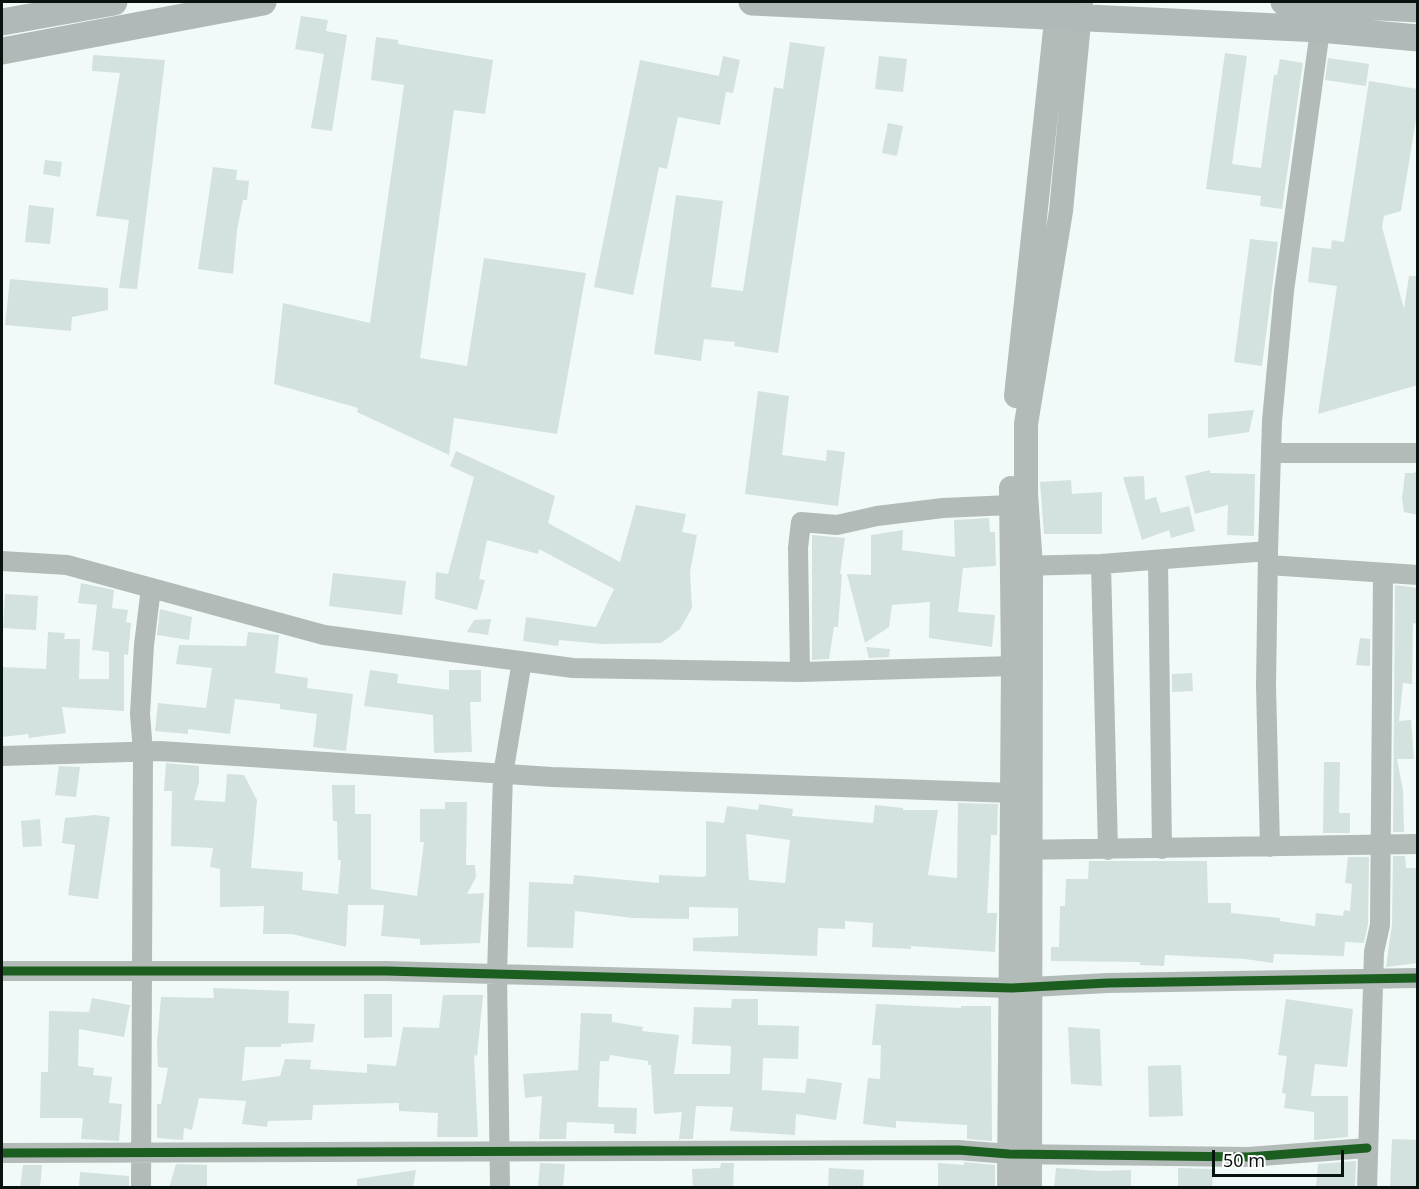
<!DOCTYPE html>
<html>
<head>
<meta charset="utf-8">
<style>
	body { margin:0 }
	#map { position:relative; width:1419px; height:1189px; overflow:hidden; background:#f1faf8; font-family:"Noto Sans",sans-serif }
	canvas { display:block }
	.frame { position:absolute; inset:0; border:3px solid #08120f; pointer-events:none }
	.scale { position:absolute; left:1212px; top:1150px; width:132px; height:27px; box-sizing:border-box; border:3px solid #08120f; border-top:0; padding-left:8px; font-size:18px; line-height:21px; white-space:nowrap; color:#08120f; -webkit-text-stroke:4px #fff; paint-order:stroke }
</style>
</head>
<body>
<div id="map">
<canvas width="1419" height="1189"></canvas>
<div class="frame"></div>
<div class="scale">50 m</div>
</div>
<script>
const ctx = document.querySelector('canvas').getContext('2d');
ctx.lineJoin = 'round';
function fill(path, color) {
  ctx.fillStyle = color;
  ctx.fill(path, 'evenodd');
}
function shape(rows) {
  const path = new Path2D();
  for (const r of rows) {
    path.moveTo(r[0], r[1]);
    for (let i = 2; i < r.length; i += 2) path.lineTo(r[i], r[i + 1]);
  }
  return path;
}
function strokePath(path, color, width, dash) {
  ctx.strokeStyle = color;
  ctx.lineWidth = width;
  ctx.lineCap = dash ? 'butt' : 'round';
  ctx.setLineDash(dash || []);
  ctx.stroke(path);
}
const building = shape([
	[301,16,328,20,326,31,347,35,332,131,311,128,324,54,295,49],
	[376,37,398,40,398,44,493,60,485,114,454,110,420,358,467,366,484,258,586,273,557,434,454,418,449,455,357,412,358,408,274,384,283,303,370,323,404,85,371,80],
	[790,42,825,47,778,353,734,346,735,342,704,339,701,361,654,354,676,195,723,201,711,287,743,291,774,87,783,89],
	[1225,53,1247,56,1232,164,1261,168,1274,75,1277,75,1280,59,1303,63,1282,209,1260,206,1261,196,1206,189],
	[93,55,165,60,137,289,119,288,129,220,96,216,120,73,92,71],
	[723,56,740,60,733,93,726,92,720,125,678,117,667,169,659,167,633,295,594,287,640,60,719,76],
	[879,56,907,59,903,92,875,89],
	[1328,58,1369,64,1366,86,1325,80],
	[1369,81,1418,89,1418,107,1401,211,1384,216,1382,227,1404,309,1409,276,1418,276,1418,385,1318,414,1337,286,1308,282,1312,247,1331,249,1332,240,1344,242],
	[888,123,903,126,897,156,882,153],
	[45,160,62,162,60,177,43,174],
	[213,167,237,170,236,180,249,181,247,200,243,200,237,230,233,274,198,269],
	[29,205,54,208,50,244,25,242],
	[1250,239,1278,242,1262,366,1234,362],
	[10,279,108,288,108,310,72,317,71,331,5,325],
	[758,391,789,396,782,455,826,461,827,450,845,452,838,506,745,494],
	[1254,410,1249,432,1208,438,1208,414],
	[456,451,555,496,548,523,620,562,636,505,686,514,682,532,697,535,690,572,692,608,680,629,661,643,602,644,559,640,558,646,523,641,526,617,596,627,614,589,539,549,538,554,487,540,479,579,485,580,477,610,435,599,436,572,448,574,474,477,450,466],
	[1418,469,1418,515,1404,512,1402,499,1405,473,1414,473],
	[1210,470,1210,473,1255,474,1254,536,1227,535,1228,505,1195,514,1185,476],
	[1144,476,1145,500,1156,497,1161,513,1189,506,1195,531,1171,538,1169,530,1142,540,1123,477],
	[1071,480,1072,494,1102,492,1102,534,1044,534,1040,482],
	[989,518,990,532,995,532,996,566,963,568,958,612,995,615,992,647,929,638,930,602,892,605,889,627,865,643,847,574,871,575,871,535,903,530,902,550,955,557,954,520],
	[812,535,845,538,840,574,842,574,838,627,834,627,829,659,812,660],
	[333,573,406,581,402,615,329,606],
	[81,583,114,590,112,608,128,610,126,622,131,623,128,655,124,654,124,711,62,707,66,733,29,738,28,734,2,737,2,667,46,669,48,632,65,633,64,639,80,639,79,679,109,679,109,652,92,650,97,605,78,603],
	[1395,585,1418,588,1418,624,1413,623,1412,684,1403,683,1399,721,1411,720,1414,759,1397,759,1403,790,1404,832,1393,832],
	[5,594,38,596,36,630,3,628],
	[160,609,192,617,189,640,157,635],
	[491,619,488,635,467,632,474,620],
	[248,632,279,635,275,673,308,678,307,688,353,694,346,751,313,747,317,714,280,709,280,704,235,699,230,734,188,729,188,734,155,731,158,703,206,708,212,668,176,664,179,645,246,646],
	[1360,638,1370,639,1370,666,1356,665],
	[866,647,890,649,889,657,869,658],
	[370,670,398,674,397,683,449,690,449,670,481,670,481,702,470,702,472,752,434,753,433,715,364,706],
	[1192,673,1193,691,1172,692,1172,674],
	[1324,762,1340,762,1339,813,1350,813,1350,833,1323,833],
	[166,763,199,766,199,783,194,800,225,802,227,774,244,775,257,800,251,868,303,872,302,890,338,894,341,860,338,860,337,821,333,821,332,785,355,785,355,814,371,814,371,889,417,896,424,842,420,842,420,809,445,809,445,802,467,802,466,865,475,865,476,877,467,894,484,893,480,943,420,945,420,939,381,936,384,905,348,905,346,947,292,934,263,934,264,906,220,907,220,869,210,867,213,848,171,846,172,791,164,791],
	[59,766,80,767,76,797,55,795],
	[958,803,998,804,997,835,991,835,987,913,997,913,995,952,911,946,911,949,872,947,873,923,845,921,845,929,818,928,817,956,693,951,693,938,738,936,738,908,689,907,689,919,633,918,575,911,573,948,527,947,529,882,573,884,574,875,659,883,659,875,702,877,706,876,706,821,724,823,727,806,758,810,759,804,793,809,792,816,873,823,875,805,903,808,903,810,938,810,928,875,957,878],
	[746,834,790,840,785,883,749,880],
	[95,815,110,817,98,899,68,895,75,845,62,843,65,818],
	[40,819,42,846,23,847,21,821],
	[1393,856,1405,856,1406,868,1418,868,1418,963,1386,967,1392,925],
	[1348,857,1369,857,1368,924,1364,943,1345,942,1344,956,1274,954,1273,963,1245,959,1165,955,1164,966,1140,965,1140,962,1051,961,1051,947,1059,947,1060,906,1065,906,1066,879,1088,879,1089,861,1207,861,1208,903,1231,903,1231,913,1280,918,1280,921,1315,926,1316,913,1343,916,1344,910,1350,911,1352,884,1345,883],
	[213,988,289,991,288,1023,315,1024,313,1042,281,1044,281,1047,245,1047,242,1081,280,1076,285,1059,311,1060,310,1069,367,1073,367,1064,396,1066,403,1027,439,1028,443,995,483,995,477,1056,474,1055,478,1137,437,1137,438,1113,399,1111,399,1103,313,1105,312,1120,268,1121,267,1127,242,1124,246,1101,199,1098,192,1130,184,1128,183,1140,157,1138,157,1104,161,1104,168,1068,158,1067,157,1043,161,997,214,998],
	[364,994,392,994,392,1037,364,1038],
	[92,998,130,1005,124,1037,79,1029,78,1066,94,1068,93,1075,112,1077,109,1103,122,1104,119,1141,81,1139,83,1118,40,1118,41,1072,48,1072,49,1011,89,1012],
	[732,999,758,999,758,1025,799,1026,798,1059,763,1058,762,1090,805,1093,807,1078,842,1083,836,1120,796,1114,795,1135,730,1131,733,1107,696,1106,693,1139,679,1139,682,1112,654,1114,651,1065,648,1065,648,1061,610,1055,609,1061,600,1061,598,1107,637,1108,636,1134,614,1133,614,1124,567,1122,566,1139,539,1139,542,1096,525,1098,523,1074,578,1070,581,1013,612,1014,612,1022,643,1027,642,1031,679,1035,674,1074,730,1074,731,1046,692,1044,694,1007,731,1008],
	[1286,999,1353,1009,1347,1067,1315,1064,1311,1096,1348,1096,1348,1137,1314,1140,1314,1112,1284,1108,1286,1094,1282,1093,1287,1056,1278,1055],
	[876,1004,961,1008,961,1006,991,1006,992,1141,967,1139,967,1125,896,1121,896,1128,863,1124,868,1078,880,1079,881,1045,872,1045],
	[1068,1027,1100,1029,1102,1086,1071,1084],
	[1181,1065,1183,1116,1149,1117,1148,1066],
	[1392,1139,1418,1140,1418,1188,1390,1188],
	[1356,1161,1355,1188,1316,1188,1318,1164],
	[964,1162,995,1165,995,1188,938,1188,938,1163,964,1165],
	[540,1163,565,1164,563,1188,538,1188],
	[721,1163,734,1163,733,1188,693,1188,692,1169,720,1168],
	[176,1164,207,1165,207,1188,169,1188],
	[23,1165,42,1165,40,1188,20,1188],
	[829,1168,864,1170,863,1188,828,1188],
	[1056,1168,1102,1171,1131,1170,1131,1188,1054,1188],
	[1178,1168,1213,1169,1212,1188,1178,1188],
	[416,1170,413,1188,357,1188,357,1179],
	[80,1172,129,1176,129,1188,79,1188]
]);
const minor = shape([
	[1271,453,1418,453],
	[1268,551,1266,686,1270,847],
	[1158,560,1162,849],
	[2,561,67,565,324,635,573,668,800,672,1013,666],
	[1101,564,1108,850],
	[1268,565,1418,575],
	[1018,566,1101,564,1268,551,1272,421,1284,291,1322,16],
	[800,672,798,548,801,522,837,525,877,516,943,508,1011,505],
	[2,756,160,751,552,777,1013,793],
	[1015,850,1418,844],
	[2,971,386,971,1012,988,1108,983,1418,978],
	[2,1153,958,1150,1009,1154,1248,1157,1367,1148],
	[141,1188,143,752,140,714,144,645,151,588],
	[500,1188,497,974,503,774,522,661],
	[1367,1188,1374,952,1380,925,1383,573]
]);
const tertiary = shape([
	[1016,396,1058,2],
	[1009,1188,1013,666,1011,488],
	[1030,1188,1031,566,1026,494,1026,424,1061,211,1081,2]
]);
const secondary = shape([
	[752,2,1320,29,1418,38],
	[1284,2,1418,9],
	[2,22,114,2],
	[2,51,263,2]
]);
const cycleway = shape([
	[2,971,386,971,1012,988,1108,983,1418,978],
	[2,1153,958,1150,1009,1154,1248,1157,1367,1148]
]);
fill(building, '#d3e2df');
strokePath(minor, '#b2bbb8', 20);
strokePath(tertiary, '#b2bbb8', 24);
strokePath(secondary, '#b0b9b7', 27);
strokePath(cycleway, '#1b5e20', 9);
</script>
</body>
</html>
